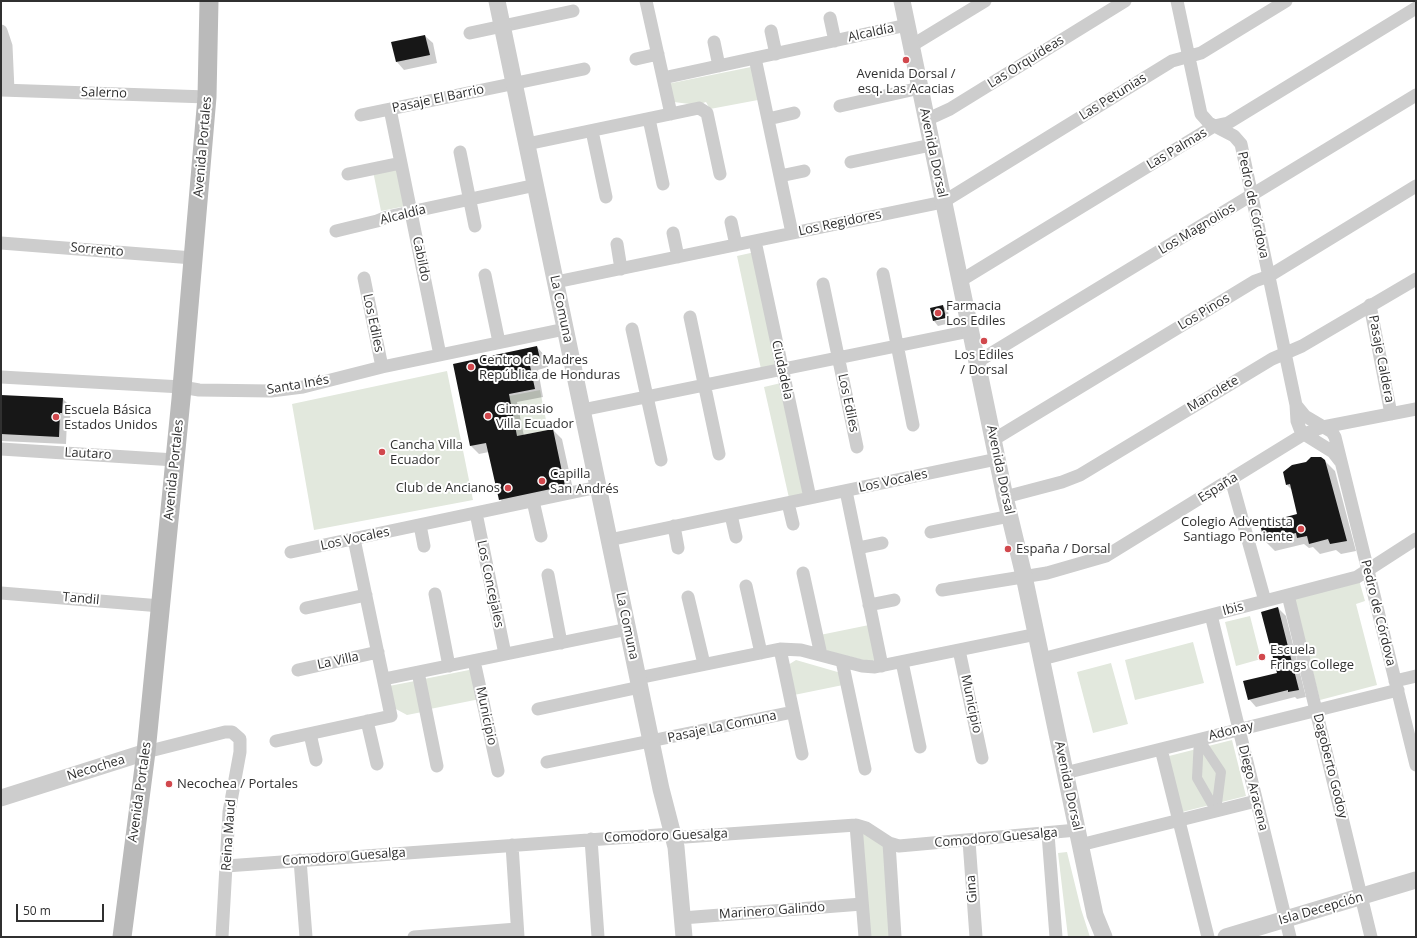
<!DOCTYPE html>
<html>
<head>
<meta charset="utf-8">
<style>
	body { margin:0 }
	#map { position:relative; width:1417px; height:938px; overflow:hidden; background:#fff; font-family:"Open Sans",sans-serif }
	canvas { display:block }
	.frame { position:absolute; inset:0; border:2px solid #303030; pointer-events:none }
	.scale { position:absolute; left:16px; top:904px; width:88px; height:18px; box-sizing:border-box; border:2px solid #303030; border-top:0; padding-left:5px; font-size:12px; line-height:14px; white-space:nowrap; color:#303030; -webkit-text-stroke:3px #fff; paint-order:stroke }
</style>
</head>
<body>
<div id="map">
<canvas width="1417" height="938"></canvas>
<div class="frame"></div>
<div class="scale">50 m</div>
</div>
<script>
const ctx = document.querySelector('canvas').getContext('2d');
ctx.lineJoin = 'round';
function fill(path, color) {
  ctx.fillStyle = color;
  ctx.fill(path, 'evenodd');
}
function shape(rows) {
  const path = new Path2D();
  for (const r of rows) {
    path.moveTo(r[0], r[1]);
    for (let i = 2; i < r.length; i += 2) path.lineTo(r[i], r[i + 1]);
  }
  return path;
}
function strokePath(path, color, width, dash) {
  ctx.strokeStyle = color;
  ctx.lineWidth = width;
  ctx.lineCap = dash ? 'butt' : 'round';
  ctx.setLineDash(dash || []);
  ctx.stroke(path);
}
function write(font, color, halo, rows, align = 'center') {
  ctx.font = font + ' "Open Sans",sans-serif';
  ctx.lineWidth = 4;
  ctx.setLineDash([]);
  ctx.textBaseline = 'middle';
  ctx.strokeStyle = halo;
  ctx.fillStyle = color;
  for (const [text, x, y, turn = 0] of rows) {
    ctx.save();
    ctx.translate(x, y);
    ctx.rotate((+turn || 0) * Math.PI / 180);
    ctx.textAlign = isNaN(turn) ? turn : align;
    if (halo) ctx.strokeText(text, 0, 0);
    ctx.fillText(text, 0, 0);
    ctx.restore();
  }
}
const green = shape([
	[751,67,758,100,710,109,706,102,697,105,674,102,667,84],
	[398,166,406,206,381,211,373,171],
	[755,252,778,366,761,369,737,256],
	[447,371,473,500,314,530,292,404],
	[781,383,806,494,789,498,764,387],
	[540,390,548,430,517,436,509,396],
	[1359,580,1365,601,1356,604,1377,685,1320,700,1294,597],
	[1250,616,1261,659,1236,666,1225,622],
	[869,625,877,658,871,662,824,650,820,635],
	[1193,642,1204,683,1135,700,1125,660],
	[796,660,841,673,843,685,794,695,788,665],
	[1111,663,1128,724,1093,733,1077,672],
	[474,669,480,699,430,709,424,679],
	[415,681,422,712,407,715,394,708,389,686],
	[1232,740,1246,796,1182,812,1169,756],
	[860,833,867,833,887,846,892,937,867,937],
	[1067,852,1081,909,1090,937,1068,937,1058,853]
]);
const shadow = shape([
	[425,36,433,43,437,63,404,70,397,62],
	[943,306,948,311,949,317,936,319,936,321,949,319,950,323,938,326,934,321],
	[537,347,545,356,548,367,538,370,543,397,517,402,524,436,553,430,562,439,574,494,508,508,500,499,489,452,479,454,471,446],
	[1,396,63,399,71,407,70,420,67,420,66,444,1,441],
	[1324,460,1335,471,1356,551,1341,554,1336,550,1320,554,1313,547,1309,548,1304,544,1275,551,1265,541,1298,514,1292,490,1287,485],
	[1278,608,1286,616,1306,697,1297,699,1295,697,1256,707,1249,699,1278,673]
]);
const building = shape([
	[425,35,430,55,396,62,391,42],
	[943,305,946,318,933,321,930,308],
	[537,346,540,359,529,361,535,389,509,394,517,436,553,429,565,486,499,500,486,443,470,446,453,364],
	[1,395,63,398,62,413,60,413,59,437,1,434],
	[1311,457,1321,457,1325,460,1347,541,1330,544,1328,539,1309,544,1307,536,1297,538,1296,533,1264,541,1260,524,1297,514,1290,484,1286,485,1283,472,1292,465,1306,462],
	[1278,607,1299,690,1288,692,1288,690,1248,700,1243,681,1277,673,1261,612]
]);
const pedestrian = shape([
	[1199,739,1221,772,1216,811,1197,778,1199,739]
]);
const minor = shape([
	[646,1,671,114],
	[1177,1,1201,114,1209,123,1234,136,1241,144,1296,405,1297,421,1300,429,1304,434,1333,452,1340,461],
	[830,18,835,41],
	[1,31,6,46,8,90],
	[771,31,776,54],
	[470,33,573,11],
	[714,42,719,66],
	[911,46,985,1],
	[755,58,792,233],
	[636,59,658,54],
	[663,78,907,25],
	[1,90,207,97],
	[840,106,920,88],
	[390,109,440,355],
	[361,115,584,69],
	[649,119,663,184],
	[768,119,794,113],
	[926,120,950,109,1125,1],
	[592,131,606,197],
	[527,144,699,108,707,113,720,174],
	[460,152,475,226],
	[851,162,931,145],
	[348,174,401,163],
	[780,176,804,171],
	[731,222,736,245],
	[336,231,377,221,387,217,536,185],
	[673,233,678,257],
	[755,241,810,498],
	[1,243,193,258],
	[617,244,621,269],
	[883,274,913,425],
	[485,275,499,342],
	[364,278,382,367],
	[960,281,1214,126,1228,123,1416,8],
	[556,282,943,202,1172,61,1201,53,1286,1],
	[823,284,857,447],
	[1370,305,1391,414],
	[690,317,719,454],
	[632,329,661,460],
	[977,362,1416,95],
	[1,377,182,387,199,390,271,391,303,387,382,367,565,329],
	[1296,405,1305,416,1332,432,1335,437,1416,765],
	[582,410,970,331],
	[993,440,1255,281,1269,276,1416,186],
	[1,449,175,460],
	[1231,479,1265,601],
	[846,491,882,666],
	[1005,497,1062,482,1080,475,1272,359,1302,346,1416,279],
	[533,501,541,536],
	[788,503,793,524],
	[476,513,505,654],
	[731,515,736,537],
	[420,525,424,546],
	[674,526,678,548],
	[931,532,1010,516],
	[609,540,997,459],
	[858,548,882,543],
	[291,552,598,487],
	[803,573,821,655],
	[548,575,561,643],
	[746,586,761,653],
	[942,590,1047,573,1106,556,1304,434,1323,427,1416,409],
	[1,593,161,606],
	[435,594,449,666],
	[1288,595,1371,937],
	[688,597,704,664],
	[869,605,894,600],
	[306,608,366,595],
	[1211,615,1290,937],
	[780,649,802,754],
	[959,650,982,758],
	[1042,659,1357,577,1416,539],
	[474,661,498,771],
	[842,661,865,769],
	[902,662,920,747],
	[298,670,378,652],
	[418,672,437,766],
	[638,678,780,649,801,650,862,666,875,667,1037,634],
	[384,679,628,629],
	[1395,681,1416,676],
	[538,709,640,687],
	[367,721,377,764],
	[310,734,316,760],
	[276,741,391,716,354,539],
	[1161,749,1208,937],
	[146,752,225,732,232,732,240,739,240,752,229,812,222,937],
	[547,762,793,712],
	[1065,773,1398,690],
	[856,825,865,937],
	[1048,834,1056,937],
	[591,839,598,937],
	[969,841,976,937],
	[889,843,895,937],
	[512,845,518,937],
	[1080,845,1256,801],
	[300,860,306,937],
	[226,866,672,834,685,837,856,825,866,828,889,843,899,846,1077,830],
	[682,918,862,904],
	[414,937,517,929]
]);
const tertiary = shape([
	[497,1,661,789,676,847,684,937],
	[902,1,1005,497,1024,576,1095,915,1104,937],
	[1,798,146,752],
	[1226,937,1416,880]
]);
const secondary = shape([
	[122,937,146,752,181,399,207,97,209,1]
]);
const markers = [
	[906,60,4,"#d1484d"],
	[938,313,4,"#d1484d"],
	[984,341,4,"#d1484d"],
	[471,367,4,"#d1484d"],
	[488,416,4,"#d1484d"],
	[56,417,4,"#d1484d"],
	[382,452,4,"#d1484d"],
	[542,481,4,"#d1484d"],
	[508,488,4,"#d1484d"],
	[1301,529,4,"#d1484d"],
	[1008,549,4,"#d1484d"],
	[1262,657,4,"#d1484d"],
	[169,784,4,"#d1484d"]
];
const streetNames = [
	["Alcaldía",871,33,-12],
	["Las Orquídeas",1026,62,-32],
	["Salerno",104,93,2],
	["Las Petunias",1113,97,-32],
	["Pasaje El Barrio",438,99,-12],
	["Avenida Portales",203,147,-85],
	["Las Palmas",1177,149,-31],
	["Avenida Dorsal",933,153,78],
	["Pedro de Córdova",1253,205,78],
	["Alcaldía",403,215,-14],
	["Los Regidores",840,223,-12],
	["Los Magnolios",1197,229,-31],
	["Sorrento",97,250,5],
	["Cabildo",421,259,78],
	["La Comuna",561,309,78],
	["Los Pinos",1204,312,-31],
	["Los Ediles",373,323,78],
	["Pasaje Caldera",1381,359,79],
	["Ciudadela",782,370,78],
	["Santa Inés",298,385,-10],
	["Manolete",1213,394,-31],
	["Los Ediles",848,403,78],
	["Lautaro",88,454,3],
	["Avenida Portales",174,470,-84],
	["Avenida Dorsal",1000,470,78],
	["Los Vocales",893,481,-12],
	["España",1218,488,-32],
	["Los Vocales",355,539,-12],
	["Los Concejales",490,584,78],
	["Tandil",81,599,5],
	["Ibis",1233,609,-15],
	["Pedro de Córdova",1378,613,76],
	["La Comuna",627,626,78],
	["La Villa",338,661,-12],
	["Municipio",971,704,78],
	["Municipio",486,716,78],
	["Pasaje La Comuna",722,727,-12],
	["Adonay",1231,731,-14],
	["Dagoberto Godoy",1330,766,76],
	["Necochea",96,768,-17],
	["Avenida Dorsal",1068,786,78],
	["Diego Aracena",1253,788,76],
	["Avenida Portales",140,792,-82],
	["Reina Maud",229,835,-86],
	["Comodoro Guesalga",666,836,-2],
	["Comodoro Guesalga",996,838,-5],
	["Comodoro Guesalga",344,857,-4],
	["Gina",972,889,-94],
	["Isla Decepción",1321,909,-16],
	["Marinero Galindo",772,911,-4]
];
const poiNames = [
	["Avenida Dorsal /",906,74,"center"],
	["esq. Las Acacias",906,89,"center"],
	["Farmacia",946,306],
	["Los Ediles",946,321],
	["Los Ediles",984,355,"center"],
	["/ Dorsal",984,370,"center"],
	["Centro de Madres",479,360],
	["República de Honduras",479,375],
	["Gimnasio",496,409],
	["Villa Ecuador",496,424],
	["Escuela Básica",64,410],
	["Estados Unidos",64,425],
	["Cancha Villa",390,445],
	["Ecuador",390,460],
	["Capilla",550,474],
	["San Andrés",550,489],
	["Club de Ancianos",500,488,"right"],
	["Colegio Adventista",1293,522,"right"],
	["Santiago Poniente",1293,537,"right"],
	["España / Dorsal",1016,549],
	["Escuela",1270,650],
	["Frings College",1270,665],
	["Necochea / Portales",177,784]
];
fill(green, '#e2e8dd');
fill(shadow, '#0003');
fill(building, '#171717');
strokePath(pedestrian, '#cdcdcd', 10);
strokePath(minor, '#cdcdcd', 13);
strokePath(tertiary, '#cdcdcd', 17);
strokePath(secondary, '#bababa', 19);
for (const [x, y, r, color] of markers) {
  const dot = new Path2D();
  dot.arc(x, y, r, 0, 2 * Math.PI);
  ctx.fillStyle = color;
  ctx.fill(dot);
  strokePath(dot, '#fff', 1.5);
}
write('13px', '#303030', '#fff', streetNames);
write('13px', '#303030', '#fff', poiNames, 'left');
</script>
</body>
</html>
